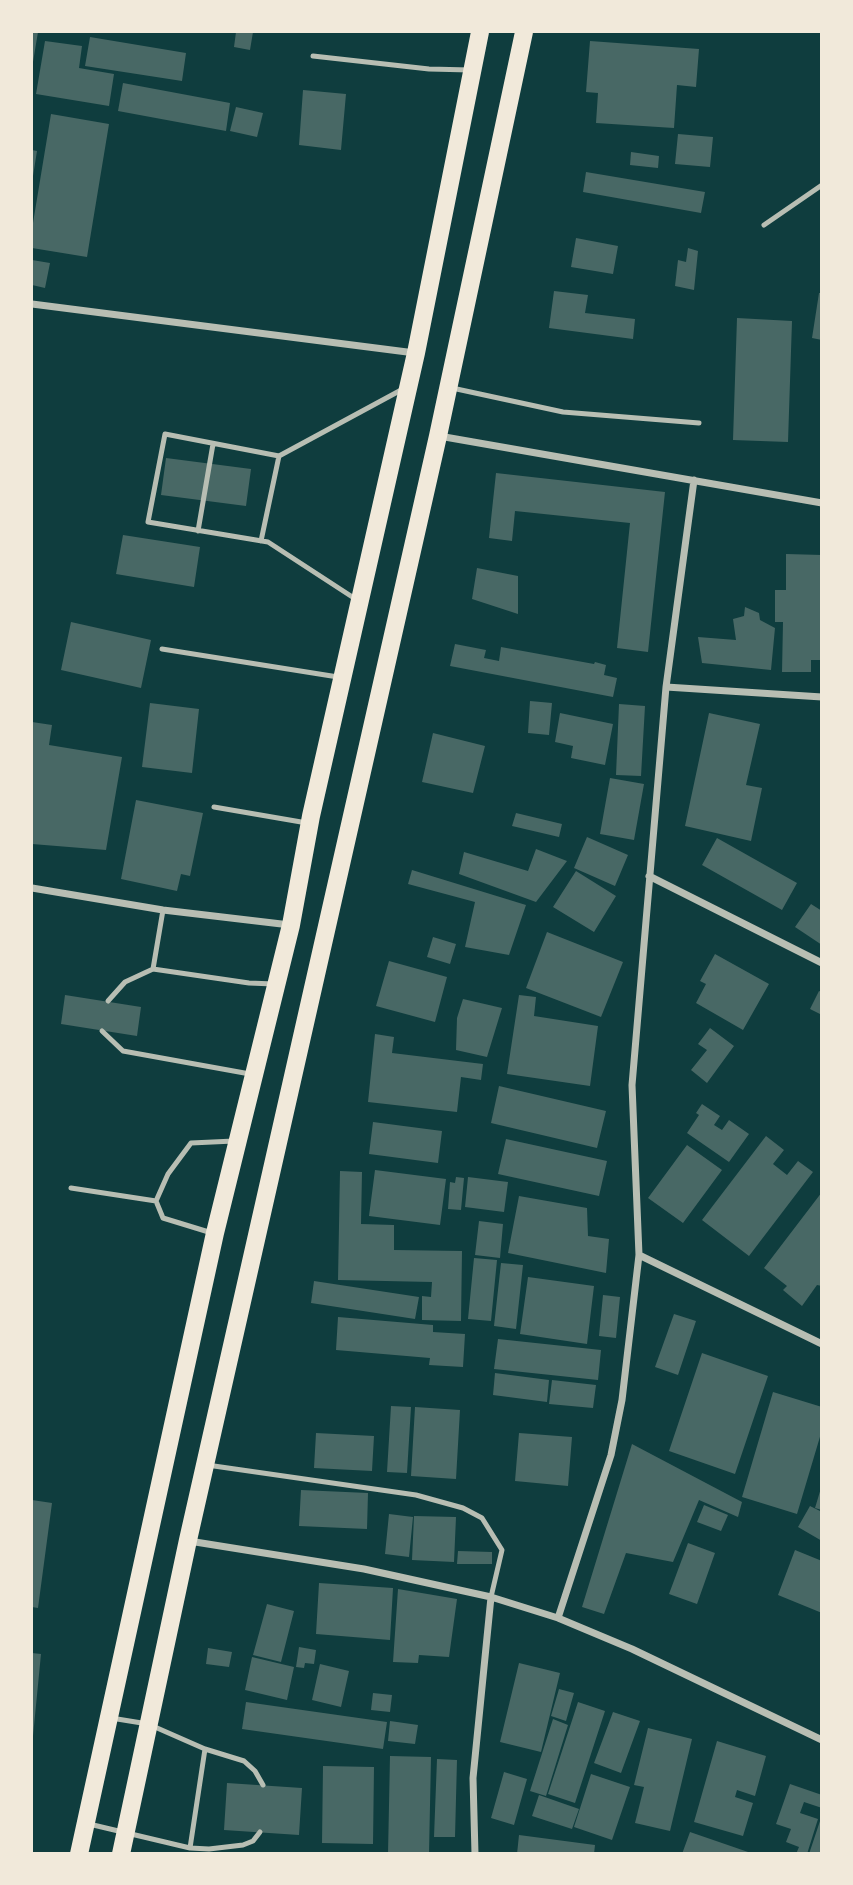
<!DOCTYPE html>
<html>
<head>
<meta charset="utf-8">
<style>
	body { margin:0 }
	#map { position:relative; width:853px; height:1885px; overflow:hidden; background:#0f3d3e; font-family:Georgia,serif }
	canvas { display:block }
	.frame { position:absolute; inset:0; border:33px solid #f1e9da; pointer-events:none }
</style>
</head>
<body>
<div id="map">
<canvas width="853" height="1885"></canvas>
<div class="frame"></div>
</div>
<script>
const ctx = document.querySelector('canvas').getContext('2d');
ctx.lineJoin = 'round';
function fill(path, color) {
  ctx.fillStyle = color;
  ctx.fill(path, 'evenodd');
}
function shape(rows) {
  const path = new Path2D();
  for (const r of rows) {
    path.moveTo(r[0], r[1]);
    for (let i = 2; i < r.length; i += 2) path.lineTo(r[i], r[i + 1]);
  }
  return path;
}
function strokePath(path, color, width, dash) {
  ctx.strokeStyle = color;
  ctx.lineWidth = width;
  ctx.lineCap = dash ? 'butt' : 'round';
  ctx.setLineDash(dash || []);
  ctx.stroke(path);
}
const building = shape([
	[32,32,38,32,33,62,32,61],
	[236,32,253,32,250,50,234,47],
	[90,37,186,53,182,81,85,66],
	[45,41,82,46,79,68,114,74,109,106,36,94],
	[590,41,699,49,696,87,677,85,674,128,596,123,598,93,586,92],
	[123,83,230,103,226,131,118,111],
	[303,90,346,94,341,150,299,145],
	[236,107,263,113,257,137,230,131],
	[51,114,109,124,87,257,32,248,32,229],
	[678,134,713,137,710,167,675,164],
	[32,150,37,151,33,176,32,176],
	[631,152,659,156,658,168,630,165],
	[586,172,705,192,701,213,583,192],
	[576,238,618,246,613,274,571,267],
	[688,248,698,251,694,290,675,286,678,260,686,262],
	[32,260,50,263,45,288,32,285],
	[554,291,588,295,585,313,635,319,633,339,549,328],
	[819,293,822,293,822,340,812,338],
	[737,318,792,321,788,442,733,440],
	[166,458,251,469,246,506,161,495],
	[496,473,665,492,648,652,617,648,630,523,515,511,512,541,489,538],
	[123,535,200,547,194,587,116,574],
	[786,554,822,555,822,660,811,660,811,672,782,672,783,622,775,622,775,590,786,590],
	[477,568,518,576,518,614,472,599],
	[745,607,759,613,760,620,775,628,771,670,702,663,698,637,736,640,733,619,744,616],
	[71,622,151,640,141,688,61,670],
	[455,644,486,650,484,658,499,661,501,647,594,664,595,662,606,665,604,675,617,678,613,697,450,666],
	[530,701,552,703,549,735,528,733],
	[150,703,199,709,192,773,142,767],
	[619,704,645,706,641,776,616,775],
	[560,713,613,724,605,765,571,758,573,746,555,742],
	[709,713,760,724,746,785,762,788,751,841,685,826],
	[32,722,52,725,49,745,122,757,106,850,32,844],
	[433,733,485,746,473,793,422,782],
	[610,778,644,784,634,840,600,834],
	[136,800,203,813,190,876,181,874,177,891,121,879],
	[516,813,562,824,559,837,512,826],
	[587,837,628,855,615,886,574,868],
	[717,838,797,883,782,910,702,865],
	[536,849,567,861,536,902,459,874,464,852,528,871],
	[412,870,526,905,509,955,465,947,475,902,408,884],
	[576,871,616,896,594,932,553,907],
	[811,904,822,911,822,945,795,927],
	[547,932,623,962,601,1017,526,988],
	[433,937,456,944,450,964,427,957],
	[715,954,769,984,743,1030,696,1003,706,984,700,981],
	[389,961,447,977,435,1022,376,1006],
	[819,991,822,992,822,1015,810,1009],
	[65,995,141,1007,137,1036,61,1024],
	[519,995,536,997,534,1016,598,1026,590,1086,507,1074],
	[463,999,502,1008,487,1057,456,1050,457,1018],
	[710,1028,734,1046,707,1083,691,1070,707,1050,698,1044],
	[375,1034,394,1037,392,1053,483,1064,481,1080,461,1077,457,1112,368,1102],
	[499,1086,606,1111,597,1148,491,1123],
	[702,1104,720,1116,714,1125,722,1130,729,1120,749,1134,729,1162,687,1133,699,1115,696,1113],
	[373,1122,442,1131,438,1163,369,1154],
	[766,1136,784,1150,773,1164,787,1175,798,1161,813,1172,749,1256,702,1220],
	[506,1139,607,1161,599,1196,498,1174],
	[687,1145,722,1170,683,1223,648,1198],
	[375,1170,446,1179,440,1225,369,1216],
	[340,1171,362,1172,361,1224,394,1225,394,1250,462,1251,461,1321,422,1320,422,1296,431,1297,432,1282,338,1280],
	[456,1177,464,1178,461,1210,448,1209,450,1182,455,1183],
	[468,1177,508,1182,504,1212,465,1207],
	[822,1192,822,1286,817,1285,802,1306,783,1290,787,1286,764,1268],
	[519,1196,587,1208,588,1236,609,1239,606,1273,508,1253],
	[479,1221,503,1224,500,1258,475,1255],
	[474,1258,497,1260,491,1321,468,1319],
	[501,1263,523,1265,516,1329,494,1326],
	[528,1277,594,1286,587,1344,520,1334],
	[314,1281,419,1297,415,1319,311,1303],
	[603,1295,620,1297,616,1338,599,1336],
	[674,1314,696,1321,678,1375,655,1367],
	[338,1317,433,1325,433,1332,465,1334,463,1367,429,1365,430,1358,336,1350],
	[498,1339,601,1350,598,1380,494,1369],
	[702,1353,768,1376,735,1474,669,1451],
	[495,1373,549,1380,547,1402,493,1395],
	[552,1380,596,1385,593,1408,549,1404],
	[773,1392,822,1407,822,1430,797,1514,742,1497],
	[391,1406,411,1407,407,1473,387,1472],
	[415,1407,460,1410,456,1479,411,1476],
	[316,1433,374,1436,372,1471,314,1468],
	[519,1433,572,1437,568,1486,515,1481],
	[632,1444,742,1502,738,1517,699,1500,673,1562,626,1553,604,1614,582,1607],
	[821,1488,822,1488,822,1510,815,1508],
	[301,1490,368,1493,367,1529,299,1526],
	[32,1500,52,1503,38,1608,32,1607],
	[704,1505,728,1515,721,1531,697,1522],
	[810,1506,822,1512,822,1541,798,1527],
	[389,1514,413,1517,409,1557,385,1554],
	[414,1516,456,1517,454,1562,412,1560],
	[688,1543,715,1553,697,1604,669,1594],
	[795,1550,822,1561,822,1613,778,1595],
	[458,1551,492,1552,492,1564,457,1564],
	[319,1583,393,1588,390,1640,316,1634],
	[398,1589,457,1599,449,1657,419,1655,418,1663,393,1662],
	[267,1604,294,1611,281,1662,253,1655],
	[299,1647,316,1650,314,1664,305,1663,304,1668,296,1667],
	[208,1648,232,1652,229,1667,206,1664],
	[32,1653,41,1654,33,1736,32,1736],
	[252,1657,294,1667,287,1700,245,1690],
	[519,1663,560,1673,541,1752,500,1742],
	[320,1664,349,1671,341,1707,312,1700],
	[559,1689,574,1693,566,1721,551,1716],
	[373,1693,392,1695,390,1712,371,1710],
	[246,1702,387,1722,383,1749,242,1729],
	[578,1702,605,1711,575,1803,548,1794],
	[613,1712,640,1721,621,1773,594,1763],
	[553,1719,568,1725,546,1796,530,1791],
	[390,1721,418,1725,415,1744,388,1741],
	[648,1728,692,1739,670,1831,635,1823,644,1787,634,1785],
	[717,1741,766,1756,755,1796,737,1790,735,1797,753,1803,743,1836,694,1822],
	[390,1756,431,1757,429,1854,388,1854],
	[437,1759,457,1760,455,1837,434,1837],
	[323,1766,374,1767,373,1844,322,1843],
	[504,1772,527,1779,514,1825,491,1818],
	[591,1774,630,1787,612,1840,574,1827],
	[227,1783,302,1788,299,1835,224,1830],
	[790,1784,822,1795,822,1808,804,1802,800,1813,818,1819,807,1854,796,1854,799,1847,786,1842,791,1829,776,1824],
	[539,1795,579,1809,572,1829,532,1816],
	[821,1818,822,1854,809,1854],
	[690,1832,751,1853,751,1854,682,1854],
	[519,1835,595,1845,594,1854,517,1854]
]);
const service = shape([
	[313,56,429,69,470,70],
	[764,225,822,185],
	[452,388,563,412,699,423],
	[198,531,213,444],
	[261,541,279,456],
	[357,600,268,542,148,522,165,434,279,456,403,389],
	[162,649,338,677],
	[214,807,307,823],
	[153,969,163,910],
	[108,1001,125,982,153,969,249,983,274,984],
	[102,1031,123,1051,250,1074],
	[71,1188,156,1201],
	[212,1233,163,1218,156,1201,168,1174,191,1143,234,1141],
	[207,1465,416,1495,463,1508,482,1518,502,1550,491,1597],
	[111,1718,148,1724,205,1749,244,1761,255,1771,263,1785],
	[89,1824,190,1848,209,1849,243,1845,253,1841,260,1832],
	[190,1848,205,1749]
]);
const minor = shape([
	[32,304,415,353],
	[439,436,822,503],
	[666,687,822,697],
	[649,876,822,963],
	[32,888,163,910,290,925],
	[639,1255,822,1344],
	[189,1541,364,1569,491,1597,558,1618,632,1649,822,1740],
	[558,1618,611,1455,622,1400,639,1255,632,1085,666,687,694,480],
	[475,1854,473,1778,491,1597]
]);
const primary = shape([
	[79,1854,215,1233,291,925,311,816,416,353,480,32],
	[121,1854,188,1540,438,436,524,32]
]);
fill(building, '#486865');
strokePath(service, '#b8beb3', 5);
strokePath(minor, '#b8beb3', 7);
strokePath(primary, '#f1e9da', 18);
</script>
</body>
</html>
